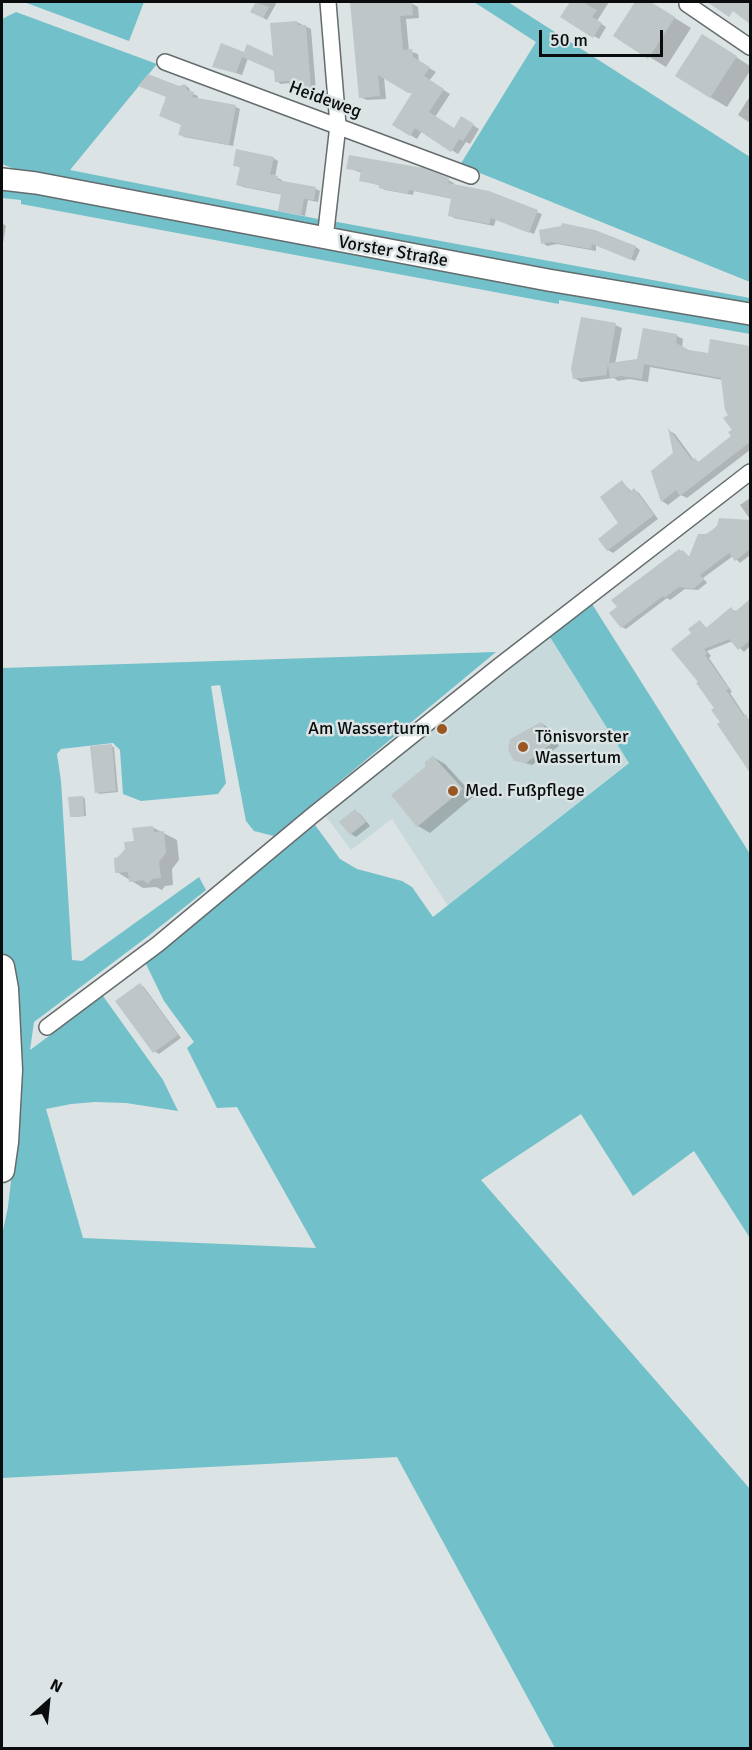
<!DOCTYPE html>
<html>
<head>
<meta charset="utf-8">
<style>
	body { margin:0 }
	#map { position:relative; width:752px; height:1750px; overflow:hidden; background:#dbe3e4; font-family:Signika,sans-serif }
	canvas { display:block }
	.frame { position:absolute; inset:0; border:3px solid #0a0c0d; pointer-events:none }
	.north { position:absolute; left:18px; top:1672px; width:60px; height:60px; -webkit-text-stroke:4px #dbe3e4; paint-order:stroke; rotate:27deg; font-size:16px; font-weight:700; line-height:24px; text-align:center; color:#0a0c0d }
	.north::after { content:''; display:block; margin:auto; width:21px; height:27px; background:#0a0c0d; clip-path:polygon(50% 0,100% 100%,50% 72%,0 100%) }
	.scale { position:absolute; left:539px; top:30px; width:124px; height:27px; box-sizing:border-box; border:3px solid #0a0c0d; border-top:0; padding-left:8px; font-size:18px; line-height:21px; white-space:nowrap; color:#0a0c0d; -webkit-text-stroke:4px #dbe3e4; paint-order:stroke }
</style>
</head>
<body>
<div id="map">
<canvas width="752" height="1750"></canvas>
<div class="frame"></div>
<div class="north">N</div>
<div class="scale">50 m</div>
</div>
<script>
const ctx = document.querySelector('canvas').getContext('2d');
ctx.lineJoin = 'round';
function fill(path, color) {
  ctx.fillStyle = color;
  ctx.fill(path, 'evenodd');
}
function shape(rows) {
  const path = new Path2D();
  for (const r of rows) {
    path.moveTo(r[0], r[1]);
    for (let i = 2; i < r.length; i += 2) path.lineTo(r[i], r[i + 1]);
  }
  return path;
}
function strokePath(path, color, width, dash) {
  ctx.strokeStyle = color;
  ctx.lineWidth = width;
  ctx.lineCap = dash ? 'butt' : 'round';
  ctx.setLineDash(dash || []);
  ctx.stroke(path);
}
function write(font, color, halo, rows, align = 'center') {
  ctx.font = font + ' Signika,sans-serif';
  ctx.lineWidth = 5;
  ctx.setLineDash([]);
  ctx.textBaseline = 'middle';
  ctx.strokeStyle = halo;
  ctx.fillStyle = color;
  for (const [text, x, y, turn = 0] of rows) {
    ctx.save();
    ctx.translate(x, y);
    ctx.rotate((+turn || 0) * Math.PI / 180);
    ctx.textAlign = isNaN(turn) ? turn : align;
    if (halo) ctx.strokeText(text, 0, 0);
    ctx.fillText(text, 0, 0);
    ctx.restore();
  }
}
const built = shape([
	[550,637,629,762,448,906,392,819,351,850,326,816]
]);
const green = shape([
	[24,2,144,2,129,41],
	[474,2,508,2,750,157,750,282,460,165,536,42],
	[16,12,157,64,70,170,323,220,314,228,22,172,2,164,2,19],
	[2,185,750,324,750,334,559,300,559,304,21,204,21,200,2,198],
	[332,221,750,298,750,306,338,231],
	[592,604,750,854,750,1238,694,1151,633,1196,581,1114,481,1180,750,1489,750,1748,555,1748,397,1457,2,1478,2,1235,8,1207,16,1137,5,962,2,953,2,668,496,652,274,836,254,831,246,821,220,685,211,686,226,783,218,794,141,801,123,794,120,750,113,743,61,749,57,754,61,781,72,960,82,961,199,877,206,890,147,937,34,1022,30,1050,103,996,163,1080,178,1111,126,1103,95,1102,71,1104,46,1109,83,1238,316,1248,237,1107,217,1108,187,1048,194,1042,164,1001,146,964,315,825,340,859,357,869,402,881,412,887,433,917,629,763,550,637]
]);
const shadow = shape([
	[257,2,277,2,267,20,252,11],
	[352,2,391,2,392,5,411,3,418,7,419,18,406,19,409,51,418,54,419,62,436,72,429,81,450,94,435,117,455,129,462,118,479,129,470,144,466,142,458,154,422,131,417,139,394,125,413,94,384,77,386,99,367,100,360,97],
	[572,2,609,2,597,21,606,27,599,39,562,17],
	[637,2,649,2,691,28,666,67,615,36],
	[734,2,750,2,750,22,730,7],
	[297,22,311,29,316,91,296,92,291,89,290,83,281,84,276,81,275,71,248,58,242,75,214,66,245,53,274,58],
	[719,46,750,66,750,71,727,107,710,97],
	[185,85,189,88,191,93,198,96,197,100,236,107,240,109,233,146,184,137,180,134,183,125,179,87],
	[750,96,750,123,738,115],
	[273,158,278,161,275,177,282,180,281,183,316,189,320,191,318,202,308,200,305,216,280,210,283,195,243,187,238,185,241,168,234,165],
	[348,168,448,180,454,183,453,186,542,214,534,234,496,219,494,226,454,218,450,215,453,199,414,191,413,195,385,190,380,187,381,186,361,180,362,173],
	[2,223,6,226,2,249],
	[541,231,636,247,640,250,635,261,596,245,596,251,557,244,547,246,543,243],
	[615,325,622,328,615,364,638,361,644,330,677,336,683,339,682,348,689,352,709,355,711,341,750,348,750,450,687,498,681,495,668,505,662,501,675,454,670,431,675,434,694,460,700,462,734,436,734,430,723,380,650,367,648,382,629,379,618,381,614,378,581,382,574,378],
	[622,482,632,492,634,490,639,493,658,519,613,553,608,550,600,539,621,523],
	[750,498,750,519,740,505],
	[721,519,750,522,750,555,740,563,733,556,703,578,707,583,698,590,685,589,670,600,667,598,626,629,622,627,682,552,690,557,707,536,719,527],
	[749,603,750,604,750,646,744,652,733,641,707,651,711,656,709,658,732,692,730,693,746,717,750,720,750,771,719,724,722,722,693,633,700,622,708,629,731,609,736,611],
	[541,723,547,727,559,746,532,765,515,760],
	[111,746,114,747,118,792,99,794,97,792],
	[433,757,445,764,474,796,430,833,418,826,426,768],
	[83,797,85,799,86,816,73,817,71,816],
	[355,811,360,814,370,826,356,837,351,834],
	[152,827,177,840,179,860,172,869,173,885,165,886,162,890,156,887,143,888,117,872,119,858],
	[140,985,144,987,181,1038,159,1054,154,1051]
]);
const building = shape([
	[256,2,269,7,263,18,250,12],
	[350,2,412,2,413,15,400,16,403,50,412,49,413,57,430,67,424,76,444,89,429,112,454,128,461,116,474,124,463,141,459,139,451,152,415,128,410,136,392,125,412,93,408,93,378,75,380,96,359,98],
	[570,2,582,2,597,10,592,17,602,23,593,38,560,17],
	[635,2,651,2,675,17,648,59,613,36],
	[707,2,750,2,750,24,733,11,729,17],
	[297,21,298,25,306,25,311,89,289,90,289,81,275,82,274,71,242,57,236,73,212,67,221,43,244,52,247,44,273,56,270,23],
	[702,34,737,56,710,98,675,76],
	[148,74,179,86,185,84,187,90,194,92,192,97,236,105,229,145,178,135,181,125,159,116,166,97,138,86],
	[236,149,274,157,270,174,278,176,277,180,316,187,314,200,304,199,301,215,278,211,281,194,236,185,240,167,233,166],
	[349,155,423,168,449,178,448,183,489,191,538,210,529,233,491,218,489,224,448,216,451,198,409,190,408,194,398,192,379,188,379,185,359,181,361,171,346,169],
	[562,223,595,230,636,246,631,260,592,244,591,249,551,242,541,244,539,230,561,226],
	[581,317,616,323,609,363,637,359,643,328,677,334,676,343,689,350,708,353,710,339,750,346,750,442,680,496,676,490,661,502,651,471,673,453,668,428,692,460,695,458,698,462,731,436,728,432,732,430,723,418,728,415,725,410,721,378,644,364,642,379,621,376,610,378,608,364,606,375,573,379,571,368],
	[622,480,630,492,634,488,654,515,607,551,598,539,618,523,600,497],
	[719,518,750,520,750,549,735,561,729,553,700,575,704,580,693,589,679,587,664,598,663,596,621,628,609,613,617,607,611,600,679,549,681,551,683,550,689,557,698,534,706,534,712,530,717,526],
	[750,599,750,640,738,650,729,639,704,649,707,653,705,655,729,689,726,690,744,716,746,714,750,722,750,773,717,724,720,722,711,710,714,708,696,683,698,682,671,649,691,633,688,629,700,620,706,628,731,607,735,612],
	[541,722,554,742,526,763,514,761,508,750,510,739],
	[112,744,116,791,95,793,90,746],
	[433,756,463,789,417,827,391,795,425,767,425,762],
	[83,796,84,816,70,817,68,797],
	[355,809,366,822,350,835,339,822],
	[153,826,154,832,164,831,166,853,159,862,161,878,152,879,148,884,143,880,129,882,128,872,115,873,114,858,118,857,125,849,124,842,134,841,132,828],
	[140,983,178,1035,153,1053,115,1001]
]);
const street = shape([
	[687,2,687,4,750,47],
	[165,62,471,176],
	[325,239,338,125,328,2],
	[47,1027,158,944,313,815,499,666,750,472]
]);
const secondary = shape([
	[2,179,36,183,548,280,750,314]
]);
const primary = shape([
	[2,967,6,989,10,1070,6,1142,2,1170]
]);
const markers = [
	[442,729,6,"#995724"],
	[523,747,6,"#995724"],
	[453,791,6,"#995724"]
];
const streetNames = [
	["Heideweg",325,100,20],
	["Vorster Straße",393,252,10]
];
const poiNames = [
	["Am Wasserturm",430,729,"right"],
	["Tönisvorster",535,737],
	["Wassertum",535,758],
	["Med. Fußpflege",465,791]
];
fill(built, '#c7d9db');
fill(green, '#72c0c9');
fill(shadow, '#0003');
fill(building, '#bec6c7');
strokePath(street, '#646c6d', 18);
strokePath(secondary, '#646c6d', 24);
strokePath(primary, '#646c6d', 27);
strokePath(street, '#fff', 15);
strokePath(secondary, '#fff', 21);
strokePath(primary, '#fff', 24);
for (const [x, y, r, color] of markers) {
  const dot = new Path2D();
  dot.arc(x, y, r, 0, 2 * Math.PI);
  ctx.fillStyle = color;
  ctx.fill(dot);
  strokePath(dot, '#dbe3e4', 2);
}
write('18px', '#0a0c0d', '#dbe3e4', streetNames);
write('18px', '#0a0c0d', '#dbe3e4', poiNames, 'left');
</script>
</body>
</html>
